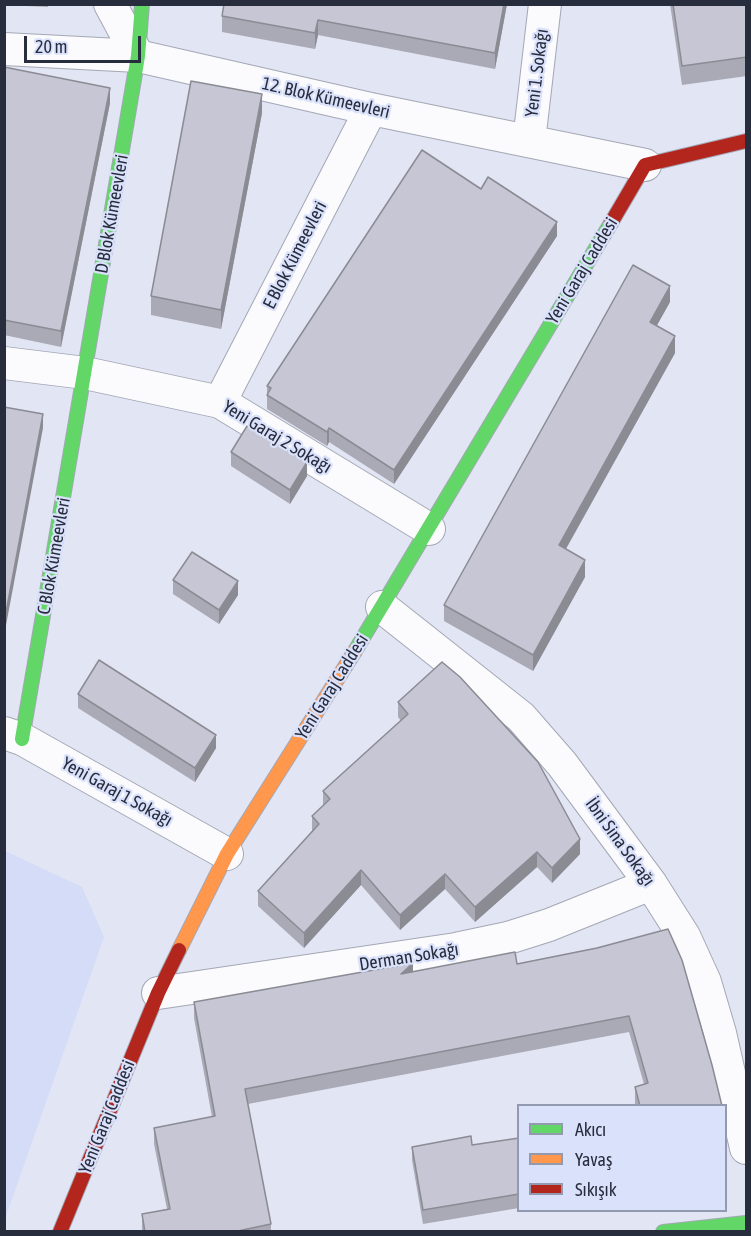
<!DOCTYPE html>
<html>
<head>
<meta charset="utf-8">
<style>
	body { margin:0 }
	#map { position:relative; width:751px; height:1236px; overflow:hidden; background:#e2e5f3; font-family:"Asap Condensed",sans-serif }
	canvas { display:block }
	.frame { position:absolute; inset:0; border:6px solid #282d3d; pointer-events:none }
	.legend { position:absolute; left:517px; top:1104px; width:210px; height:108px; box-sizing:border-box; background:#dae1fb; border:2px solid #9399af; margin:0; padding:8px 10px; list-style:none; font-size:18px; color:#282d3d }
	.legend li { display:flex; align-items:center; gap:12px; height:30px }
	.legend b { width:30px; border:2px solid #9399af }
	.scale { position:absolute; left:24px; top:36px; width:117px; height:27px; box-sizing:border-box; border:3px solid #282d3d; border-top:0; padding-left:8px; font-size:18px; line-height:21px; white-space:nowrap; color:#282d3d; -webkit-text-stroke:4px #dae1fb; paint-order:stroke }
</style>
</head>
<body>
<div id="map">
<canvas width="751" height="1236"></canvas>
<div class="frame"></div>
<ul class="legend">
<li><b style="height:8px;background:#63d668"></b>Akıcı</li>
<li><b style="height:8px;background:#ff974d"></b>Yavaş</li>
<li><b style="height:8px;background:#b3261e"></b>Sıkışık</li>
</ul>
<div class="scale">20 m</div>
</div>
<script>
const ctx = document.querySelector('canvas').getContext('2d');
ctx.lineJoin = 'round';
function fill(path, color) {
  ctx.fillStyle = color;
  ctx.fill(path, 'evenodd');
}
function shape(rows) {
  const path = new Path2D();
  for (const r of rows) {
    path.moveTo(r[0], r[1]);
    for (let i = 2; i < r.length; i += 2) path.lineTo(r[i], r[i + 1]);
  }
  return path;
}
function strokePath(path, color, width, dash) {
  ctx.strokeStyle = color;
  ctx.lineWidth = width;
  ctx.lineCap = dash ? 'butt' : 'round';
  ctx.setLineDash(dash || []);
  ctx.stroke(path);
}
function write(font, color, halo, rows, align = 'center') {
  ctx.font = font + ' "Asap Condensed",sans-serif';
  ctx.lineWidth = 4.5;
  ctx.setLineDash([]);
  ctx.textBaseline = 'middle';
  ctx.strokeStyle = halo;
  ctx.fillStyle = color;
  for (const [text, x, y, turn = 0] of rows) {
    ctx.save();
    ctx.translate(x, y);
    ctx.rotate((+turn || 0) * Math.PI / 180);
    ctx.textAlign = isNaN(turn) ? turn : align;
    if (halo) ctx.strokeText(text, 0, 0);
    ctx.fillText(text, 0, 0);
    ctx.restore();
  }
}
const built = shape([
	[5,851,82,887,104,937,5,1219]
]);
const street = shape([
	[110,4,138,56],
	[4,49,138,56,371,109,645,165],
	[529,141,545,4],
	[4,363,85,373,220,402,429,529],
	[220,402,371,109],
	[382,607,521,717,562,764,651,884,684,936,705,982,720,1033,746,1148],
	[4,733,22,739,227,854],
	[158,993,456,949,508,938,549,925,651,884]
]);
const fast = shape([
	[355,651,611,223],
	[22,739,138,56,142,4],
	[663,1232,746,1223]
]);
const slow = shape([
	[179,950,227,854,355,651]
]);
const jam = shape([
	[611,223,645,165,746,141],
	[60,1232,158,993,179,950]
]);
const wall = shape([
	[4,4,48,4,48,7,4,5],
	[224,4,507,4,495,69,318,35,315,49,222,32,222,16],
	[670,4,747,4,747,76,682,85],
	[4,67,110,103,61,347,4,335],
	[262,113,221,329,151,315,151,296],
	[481,189,557,236,394,484,329,442,327,446,267,409,267,386],
	[670,302,656,326,675,353,566,549,585,577,533,671,444,621,444,605],
	[231,452,307,476,290,504,231,466],
	[173,580,238,595,219,624,173,594],
	[78,694,216,748,195,782,78,708],
	[398,702,580,854,552,883,537,867,475,922,445,889,400,930,361,885,304,948,258,906,258,891,312,831,312,816,323,806,323,791,401,721,398,717],
	[597,948,722,1106,635,1106,635,1087,644,1084,629,1032,248,1104,271,1224,271,1232,142,1232,142,1214,167,1209,154,1144,154,1128,212,1117,194,1018,194,1002,413,972,517,964],
	[519,1138,519,1208,423,1224,412,1160,412,1147,472,1145]
]);
const shadedWall = shape([
	[504,4,507,4,495,69,495,53],
	[318,20,318,35,315,49,315,33],
	[110,88,110,103,61,347,61,331],
	[262,94,262,113,221,329,221,310],
	[557,222,557,236,394,484,394,470],
	[670,286,670,302,650,338,650,322],
	[675,336,675,353,559,561,559,545],
	[43,414,43,428,4,636,4,623],
	[329,428,329,442,327,446,327,432],
	[307,462,307,476,290,504,290,490],
	[585,560,585,577,533,671,533,655],
	[238,581,238,595,219,624,219,610],
	[216,735,216,748,195,782,195,768],
	[580,839,580,854,552,883,552,868],
	[537,852,537,867,475,922,475,907],
	[361,870,361,885,304,948,304,933],
	[445,874,445,889,400,930,400,915],
	[413,963,413,979,401,974]
]);
const building = shape([
	[224,4,504,4,495,53,318,20,315,33,222,16,224,4],
	[673,4,747,4,747,57,682,66,673,4],
	[4,67,110,88,61,331,4,320,4,67],
	[191,81,262,94,221,310,151,296,191,81],
	[422,150,481,189,488,177,557,222,394,470,329,428,327,432,267,395,271,388,267,386,422,150],
	[633,265,670,286,650,322,675,336,559,545,585,560,533,655,444,605,633,265],
	[4,407,43,414,4,623,4,407],
	[247,426,307,462,290,490,231,452,247,426],
	[192,552,238,581,219,610,173,580,192,552],
	[99,660,216,735,195,768,78,694,99,660],
	[442,662,460,677,538,762,580,839,552,868,537,852,475,907,445,874,400,915,361,870,304,933,258,891,319,824,312,816,330,799,323,791,408,714,398,702,442,662],
	[668,929,682,960,712,1065,722,1106,640,1106,635,1087,648,1083,629,1016,245,1089,271,1224,233,1232,145,1232,142,1214,170,1209,154,1128,215,1116,194,1002,413,963,401,974,515,952,517,964,597,948,668,929],
	[471,1136,472,1145,519,1138,519,1194,423,1210,412,1147,471,1136]
]);
const streetNames = [
	["Yeni 1. Sokağı",537,73,-83],
	["12. Blok Kümeevleri",326,98,13],
	["D Blok Kümeevleri",112,214,-80],
	["E Blok Kümeevleri",295,255,-63],
	["Yeni Garaj Caddesi",582,271,-59],
	["Yeni Garaj 2 Sokağı",277,437,31],
	["C Blok Kümeevleri",54,556,-80],
	["Yeni Garaj Caddesi",332,687,-58],
	["Yeni Garaj 1 Sokağı",117,792,29],
	["İbni Sina Sokağı",620,842,54],
	["Derman Sokağı",409,957,-9],
	["Yeni Garaj Caddesi",107,1117,-68]
];
fill(built, '#d4dcf8');
strokePath(street, '#a4a8b5', 34);
strokePath(fast, '#a4a8b5', 16);
strokePath(slow, '#a4a8b5', 16);
strokePath(jam, '#a4a8b5', 16);
strokePath(street, '#fbfbfd', 32);
strokePath(fast, '#63d668', 14);
strokePath(slow, '#ff974d', 14);
strokePath(jam, '#b3261e', 14);
fill(wall, '#aaaab6');
fill(shadedWall, '#8b8b94');
fill(building, '#c6c6d4');
strokePath(building, '#8b8b94', 1.5);
write('18px', '#282d3d', '#dae1fb', streetNames);
</script>
</body>
</html>
